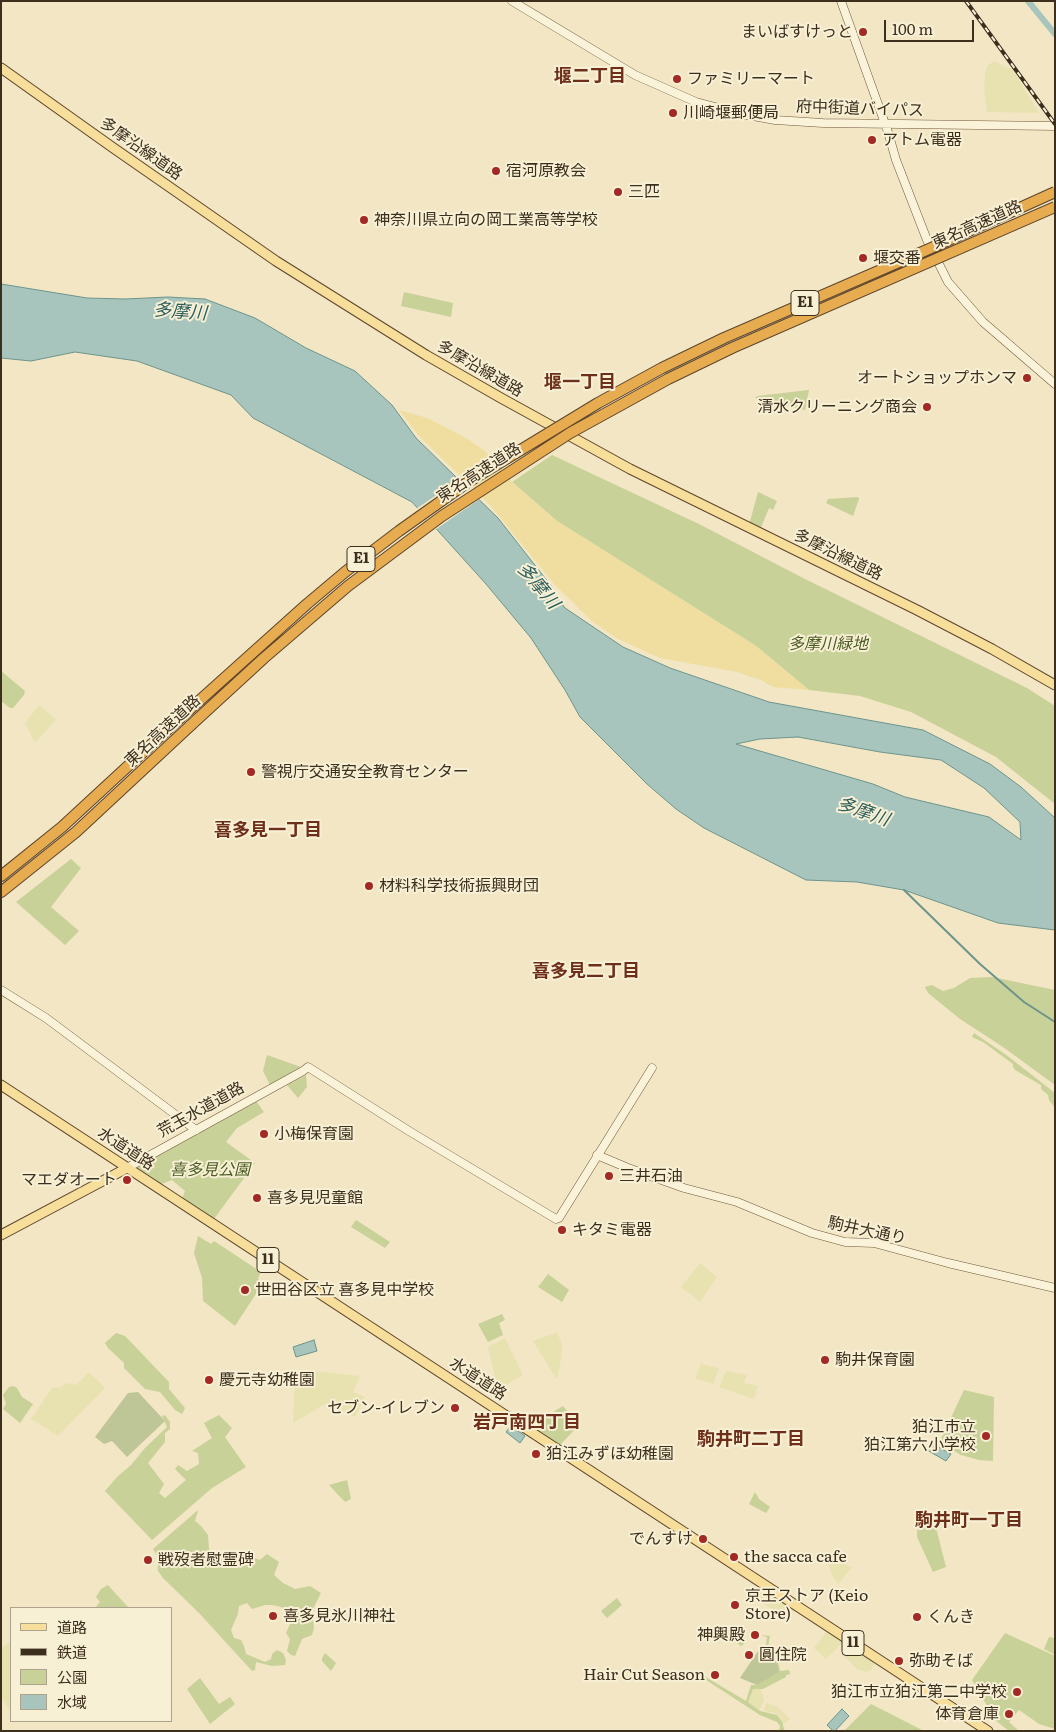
<!DOCTYPE html>
<meta charset="utf-8">
<style>
body{margin:0}
#map{position:relative;width:1056px;height:1732px;overflow:hidden;background:#f2e6c4;font-family:Literata,"Noto Sans JP",serif}
canvas{display:block}
.frame{position:absolute;inset:0;border:2px solid #3d2f1e;pointer-events:none}
.legend{position:absolute;left:10px;top:1607px;width:162px;height:115px;box-sizing:border-box;background:#f8f0d5;border:1px solid #ada38c;margin:0;padding:6px 9px;list-style:none;font-size:15px;color:#3d2f1e}
.legend li{display:flex;align-items:center;gap:10px;height:25px}
.legend b{width:25px;border:1px solid #ada38c}
.scale{position:absolute;left:884px;top:20px;width:90px;height:22px;box-sizing:border-box;border:2px solid #3d2f1e;border-top:0;padding-left:6px;font-size:15px;line-height:18px;white-space:nowrap;color:#3d2f1e;-webkit-text-stroke:4px #f8f0d5;paint-order:stroke}
</style>
<div id="map">
<canvas width="1056" height="1732"></canvas>
<div class="frame"></div>
<ul class="legend">
<li><b style="height:6px;background:#f7de9a"></b>道路</li>
<li><b style="height:6px;background:#3d2f1e"></b>鉄道</li>
<li><b style="height:14px;background:#c8d197"></b>公園</li>
<li><b style="height:14px;background:#a7c5bd"></b>水域</li>
</ul>
<div class="scale">100 m</div>
</div>
<script>
const g = document.querySelector('canvas').getContext('2d');
g.lineJoin = 'round';
function paint(path, color) {
  g.fillStyle = color;
  g.fill(path, 'evenodd');
}
function toPath(rows) {
  const path = new Path2D();
  for (const r of rows) {
    path.moveTo(r[0], r[1]);
    for (let i = 2; i < r.length; i += 2) path.lineTo(r[i], r[i + 1]);
  }
  return path;
}
function strokePath(path, color, width, dash) {
  g.strokeStyle = color;
  g.lineWidth = width;
  g.lineCap = dash ? 'butt' : 'round';
  g.setLineDash(dash || []);
  g.stroke(path);
}
function drawText(font, color, halo, rows, align = 'center') {
  g.font = font + ' Literata,"Noto Sans JP",serif';
  g.lineWidth = 4;
  g.setLineDash([]);
  g.textBaseline = 'middle';
  g.strokeStyle = halo;
  g.fillStyle = color;
  for (const [text, x, y, turn = 0] of rows) {
    g.save();
    g.translate(x, y);
    g.rotate((+turn || 0) * Math.PI / 180);
    g.textAlign = isNaN(turn) ? turn : align;
    if (halo) g.strokeText(text, 0, 0);
    g.fillText(text, 0, 0);
    g.restore();
  }
}
paint(toPath([
 [994,61,1013,70,1039,113,987,112,984,88,985,74,987,66],
 [39,705,56,719,35,743,25,723],
 [700,1263,717,1277,700,1302,681,1287],
 [557,1332,562,1344,561,1359,557,1380,533,1341],
 [505,1338,523,1375,501,1388,495,1377,488,1347],
 [701,1364,719,1368,713,1384,695,1378],
 [313,1371,360,1376,353,1392,365,1397,355,1417,327,1403,293,1423,295,1375],
 [726,1371,747,1375,744,1383,758,1386,754,1399,719,1387],
 [89,1372,105,1388,58,1436,31,1419,52,1388,62,1387,65,1383,76,1385],
 [826,1558,852,1567,838,1584,832,1575],
 [761,1585,795,1609,788,1619,755,1598],
 [828,1630,843,1642,826,1659,814,1648],
 [11,1640,11,1711,1,1697,1,1649],
 [849,1644,875,1661,871,1670,866,1672,857,1669,841,1653],
 [753,1689,761,1689,764,1701,759,1711,748,1702],
 [766,1703,778,1707,790,1719,784,1723,776,1713,764,1711]
]), '#e8e2b1');
paint(toPath([
 [404,292,453,303,451,317,401,306],
 [809,390,805,410,755,398,757,396],
 [552,455,701,525,803,578,1027,688,1055,706,1055,804,996,757,911,712,860,696,809,690,756,646,557,521,512,482],
 [758,492,777,501,773,510,769,508,760,530,749,525],
 [858,497,859,499,853,516,826,503,828,499],
 [1,671,25,691,24,695,13,708,10,708,1,701],
 [71,859,81,868,51,907,79,931,65,945,16,902],
 [992,977,1055,990,1055,1085,1003,1047,960,1019,928,993,925,987,932,985,943,991,954,988,970,978],
 [974,1033,1005,1054,1055,1093,1055,1108,1049,1100,1048,1095,1041,1089,1041,1085,1015,1070,1013,1067,1013,1064,983,1042,972,1037],
 [267,1055,301,1067,270,1085,263,1071],
 [306,1075,307,1087,298,1098,287,1085],
 [256,1101,264,1112,237,1128,226,1142,255,1163,214,1219,182,1199,185,1191,172,1180,159,1185,136,1168],
 [356,1220,390,1242,385,1248,351,1227],
 [198,1236,211,1244,214,1241,261,1272,258,1278,261,1286,235,1326,203,1301,202,1278,194,1253],
 [548,1274,569,1290,562,1302,538,1287],
 [502,1314,505,1320,499,1323,503,1335,488,1342,478,1324],
 [116,1333,125,1336,169,1382,169,1389,185,1408,182,1414,175,1410,160,1392,145,1389,124,1368,124,1363,108,1348,105,1343],
 [13,1386,17,1388,22,1397,33,1404,20,1423,3,1409,6,1404,3,1395,9,1387],
 [964,1390,994,1397,993,1461,979,1460,961,1455,943,1444,940,1441],
 [563,1406,579,1425,559,1446,530,1426],
 [165,1415,170,1422,170,1429,165,1433,165,1442,148,1463,164,1484,159,1493,165,1498,186,1480,175,1469,178,1465,187,1471,199,1464,198,1453,192,1451,212,1438,204,1423,219,1415,232,1428,225,1437,246,1467,212,1488,152,1540,105,1491,117,1477,131,1465,145,1448,167,1427,162,1416],
 [347,1480,351,1499,345,1502,329,1485],
 [755,1492,759,1499,770,1507,766,1513,749,1504],
 [198,1510,195,1521,201,1526,208,1535,209,1549,213,1555,241,1553,260,1560,267,1554,279,1562,274,1575,283,1583,295,1589,310,1586,321,1593,312,1611,314,1628,312,1635,302,1639,295,1656,291,1655,287,1651,290,1639,286,1633,292,1620,290,1613,281,1607,272,1605,265,1605,252,1609,247,1603,239,1606,238,1614,231,1630,234,1638,241,1640,244,1646,246,1654,265,1662,271,1659,272,1654,277,1650,283,1653,286,1660,285,1665,272,1666,256,1662,255,1670,252,1671,199,1613,163,1578,158,1571,157,1555,153,1549],
 [918,1513,933,1516,946,1567,933,1572,917,1537],
 [108,1585,116,1594,129,1608,95,1608,100,1602,96,1597,101,1589],
 [617,1598,622,1605,607,1618,601,1611],
 [726,1629,743,1636,746,1641,744,1644,741,1646,731,1639,724,1632],
 [1005,1633,1055,1656,1055,1729,1039,1724,1019,1710,1009,1722,1019,1731,1009,1731,995,1720,997,1716,986,1704,972,1680],
 [759,1635,770,1636,768,1647,770,1646,773,1649,769,1655,778,1662,780,1671,789,1670,790,1674,786,1675,786,1677,763,1689,753,1689,748,1702,760,1711,777,1715,783,1723,783,1726,785,1731,779,1731,780,1726,777,1722,760,1715,703,1678,704,1676,746,1701,751,1685,757,1685,777,1663,765,1654,767,1637],
 [1049,1637,1055,1638,1055,1655,1044,1649],
 [325,1653,336,1663,331,1671,322,1661,322,1658],
 [200,1678,219,1704,230,1697,235,1704,210,1724,187,1689],
 [871,1704,924,1731,844,1731]
]), '#c8d197');
paint(toPath([
 [399,410,427,418,468,439,486,452,512,482,557,521,756,646,809,690,773,687,761,680,737,672,660,658,618,639,593,622,555,585,490,505,419,436]
]), '#efdea0');
paint(toPath([
 [138,1392,165,1421,127,1457,112,1441,104,1444,95,1437,128,1393],
 [758,1651,765,1654,777,1663,779,1672,757,1685,740,1678]
]), '#bec597');
const water = toPath([
 [1,284,87,298,125,299,168,297,205,299,255,318,306,348,355,371,392,405,416,438,498,518,552,587,552,590,565,608,623,647,670,668,769,702,923,730,990,764,1021,787,1055,818,1055,930,998,923,904,890,857,882,806,880,704,828,676,809,647,784,580,717,565,690,531,638,486,584,412,502,253,418,231,395,137,361,75,352,31,361,1,358,1,284],
 [798,737,880,752,941,760,984,788,1020,822,1021,840,989,817,905,797,873,784,736,744,760,739,798,737],
 [314,1340,317,1351,296,1357,293,1347,314,1340],
 [511,1426,525,1436,520,1443,506,1432,511,1426],
 [931,1443,951,1454,946,1461,927,1450,931,1443],
 [842,1709,849,1716,835,1731,833,1731,827,1725,842,1709]
]);
paint(water, '#a7c5bd');
strokePath(water, '#6c948c', 1);
paint(toPath([
 [461,478,481,498,435,530,416,509]
]), '#f2e6c4');
strokePath(toPath([
 [904,890,980,964,1024,1002,1055,1022]
]), '#6c948c', 2);
strokePath(toPath([
 [1028,1,1055,34]
]), '#a7c5bd', 6);
const secondary = toPath([
 [512,1,635,75,696,102,742,114,775,120,823,123,1055,126],
 [841,1,888,132,896,160,927,240,948,282,983,322,1055,384],
 [1,990,46,1018,196,1130],
 [597,1155,628,1168,684,1188,737,1202,812,1233,845,1242,874,1243,948,1263,1055,1288],
 [127,1168,303,1071,308,1067,409,1131,556,1219,559,1218,652,1068]
]);
const primary = toPath([
 [1,68,112,147,276,261,426,355,501,398,630,469,917,610,992,649,1055,685],
 [1,1085,988,1731],
 [1,1235,127,1168]
]);
const highway = toPath([
 [1,876,62,827,180,718],
 [1,892,76,832,191,725]
]);
strokePath(secondary, '#70593c', 9);
strokePath(primary, '#5c452d', 11);
strokePath(highway, '#5c452d', 12);
strokePath(secondary, '#fbf3d9', 8);
strokePath(primary, '#f7de9a', 9);
strokePath(highway, '#e7ab50', 10);
const rail = toPath([
 [966,1,1055,124]
]);
strokePath(rail, '#3d2f1e', 4);
strokePath(rail, '#f8f0d5', 2, [5.5]);
const highwayBridge = toPath([
 [180,718,307,604,345,572,399,531,468,482,598,403,662,368,724,338,929,249,1055,192],
 [191,725,264,658,348,586,442,516,570,433,668,379,732,348,1055,207]
]);
strokePath(highwayBridge, '#5c452d', 12, []);
strokePath(highwayBridge, '#e7ab50', 10);
for (const [x, y, r, color] of [
 [863,32,5,"#a22924"],
 [677,79,5,"#a22924"],
 [673,113,5,"#a22924"],
 [872,140,5,"#a22924"],
 [496,171,5,"#a22924"],
 [618,192,5,"#a22924"],
 [364,220,5,"#a22924"],
 [863,258,5,"#a22924"],
 [1027,378,5,"#a22924"],
 [927,407,5,"#a22924"],
 [251,772,5,"#a22924"],
 [369,886,5,"#a22924"],
 [264,1134,5,"#a22924"],
 [609,1176,5,"#a22924"],
 [127,1180,5,"#a22924"],
 [257,1198,5,"#a22924"],
 [562,1230,5,"#a22924"],
 [245,1290,5,"#a22924"],
 [825,1360,5,"#a22924"],
 [209,1380,5,"#a22924"],
 [455,1408,5,"#a22924"],
 [986,1436,5,"#a22924"],
 [536,1454,5,"#a22924"],
 [703,1539,5,"#a22924"],
 [734,1557,5,"#a22924"],
 [148,1560,5,"#a22924"],
 [735,1605,5,"#a22924"],
 [273,1616,5,"#a22924"],
 [917,1617,5,"#a22924"],
 [755,1635,5,"#a22924"],
 [749,1655,5,"#a22924"],
 [899,1661,5,"#a22924"],
 [715,1675,5,"#a22924"],
 [1017,1692,5,"#a22924"],
 [1009,1714,5,"#a22924"]
]) {
  const dot = new Path2D();
  dot.arc(x, y, r, 0, 2 * Math.PI);
  g.fillStyle = color;
  g.fill(dot);
  strokePath(dot, '#f8f0d5', 2);
}
for (const [x, y, w] of [
 [805,303,28],
 [361,559,28],
 [268,1260,22],
 [853,1643,22]
]) {
  const box = new Path2D();
  box.roundRect(x - w / 2, y - 12.5, w, 25, 4);
  g.fillStyle = '#f8f0d5';
  g.fill(box);
  strokePath(box, '#3d2f1e', 1);
}
drawText('bold 15px', '#3d2f1e', null, [
 ["E1",805,303],
 ["E1",361,559],
 ["11",268,1260],
 ["11",853,1643]
]);
drawText('16px', '#3d2f1e', '#f8f0d5', [
 ["まいばすけっと",853,32,"right"],
 ["ファミリーマート",687,79],
 ["川崎堰郵便局",683,113],
 ["アトム電器",882,140],
 ["宿河原教会",506,171],
 ["三匹",628,192],
 ["神奈川県立向の岡工業高等学校",374,220],
 ["堰交番",873,258],
 ["オートショップホンマ",1017,378,"right"],
 ["清水クリーニング商会",917,407,"right"],
 ["警視庁交通安全教育センター",261,772],
 ["材料科学技術振興財団",379,886],
 ["小梅保育園",274,1134],
 ["三井石油",619,1176],
 ["マエダオート",117,1180,"right"],
 ["喜多見児童館",267,1198],
 ["キタミ電器",572,1230],
 ["世田谷区立 喜多見中学校",255,1290],
 ["駒井保育園",835,1360],
 ["慶元寺幼稚園",219,1380],
 ["セブン-イレブン",445,1408,"right"],
 ["狛江市立",976,1427,"right"],
 ["狛江第六小学校",976,1445,"right"],
 ["狛江みずほ幼稚園",546,1454],
 ["でんすけ",693,1539,"right"],
 ["the sacca cafe",744,1557],
 ["戦歿者慰霊碑",158,1560],
 ["京王ストア (Keio",745,1596],
 ["Store)",745,1614],
 ["喜多見氷川神社",283,1616],
 ["くんき",927,1617],
 ["神輿殿",745,1635,"right"],
 ["圓住院",759,1655],
 ["弥助そば",909,1661],
 ["Hair Cut Season",705,1675,"right"],
 ["狛江市立狛江第二中学校",1007,1692,"right"],
 ["体育倉庫",999,1714,"right"]
], 'left');
drawText('16px', '#3d2f1e', '#f8f0d5', [
 ["府中街道バイパス",860,109,2],
 ["多摩沿線道路",141,149,35],
 ["東名高速道路",977,225,-24],
 ["多摩沿線道路",480,369,30],
 ["東名高速道路",479,473,-33],
 ["多摩沿線道路",838,555,26],
 ["東名高速道路",163,731,-43],
 ["荒玉水道道路",201,1110,-29],
 ["水道道路",126,1149,33],
 ["駒井大通り",867,1231,12],
 ["水道道路",478,1379,33]
]);
drawText('italic 16px', '#4a5b23', '#f8f0d5', [
 ["多摩川緑地",828,644],
 ["喜多見公園",210,1170]
]);
drawText('bold 18px', '#6d2f1a', '#f8f0d5', [
 ["堰二丁目",590,77],
 ["堰一丁目",580,383],
 ["喜多見一丁目",268,831],
 ["喜多見二丁目",586,972],
 ["岩戸南四丁目",527,1423],
 ["駒井町二丁目",751,1440],
 ["駒井町一丁目",969,1521]
]);
drawText('italic 18px', '#2c5e5d', '#f8f0d5', [
 ["多摩川",180,312,4],
 ["多摩川",538,586,50],
 ["多摩川",863,812,19]
]);
</script>
